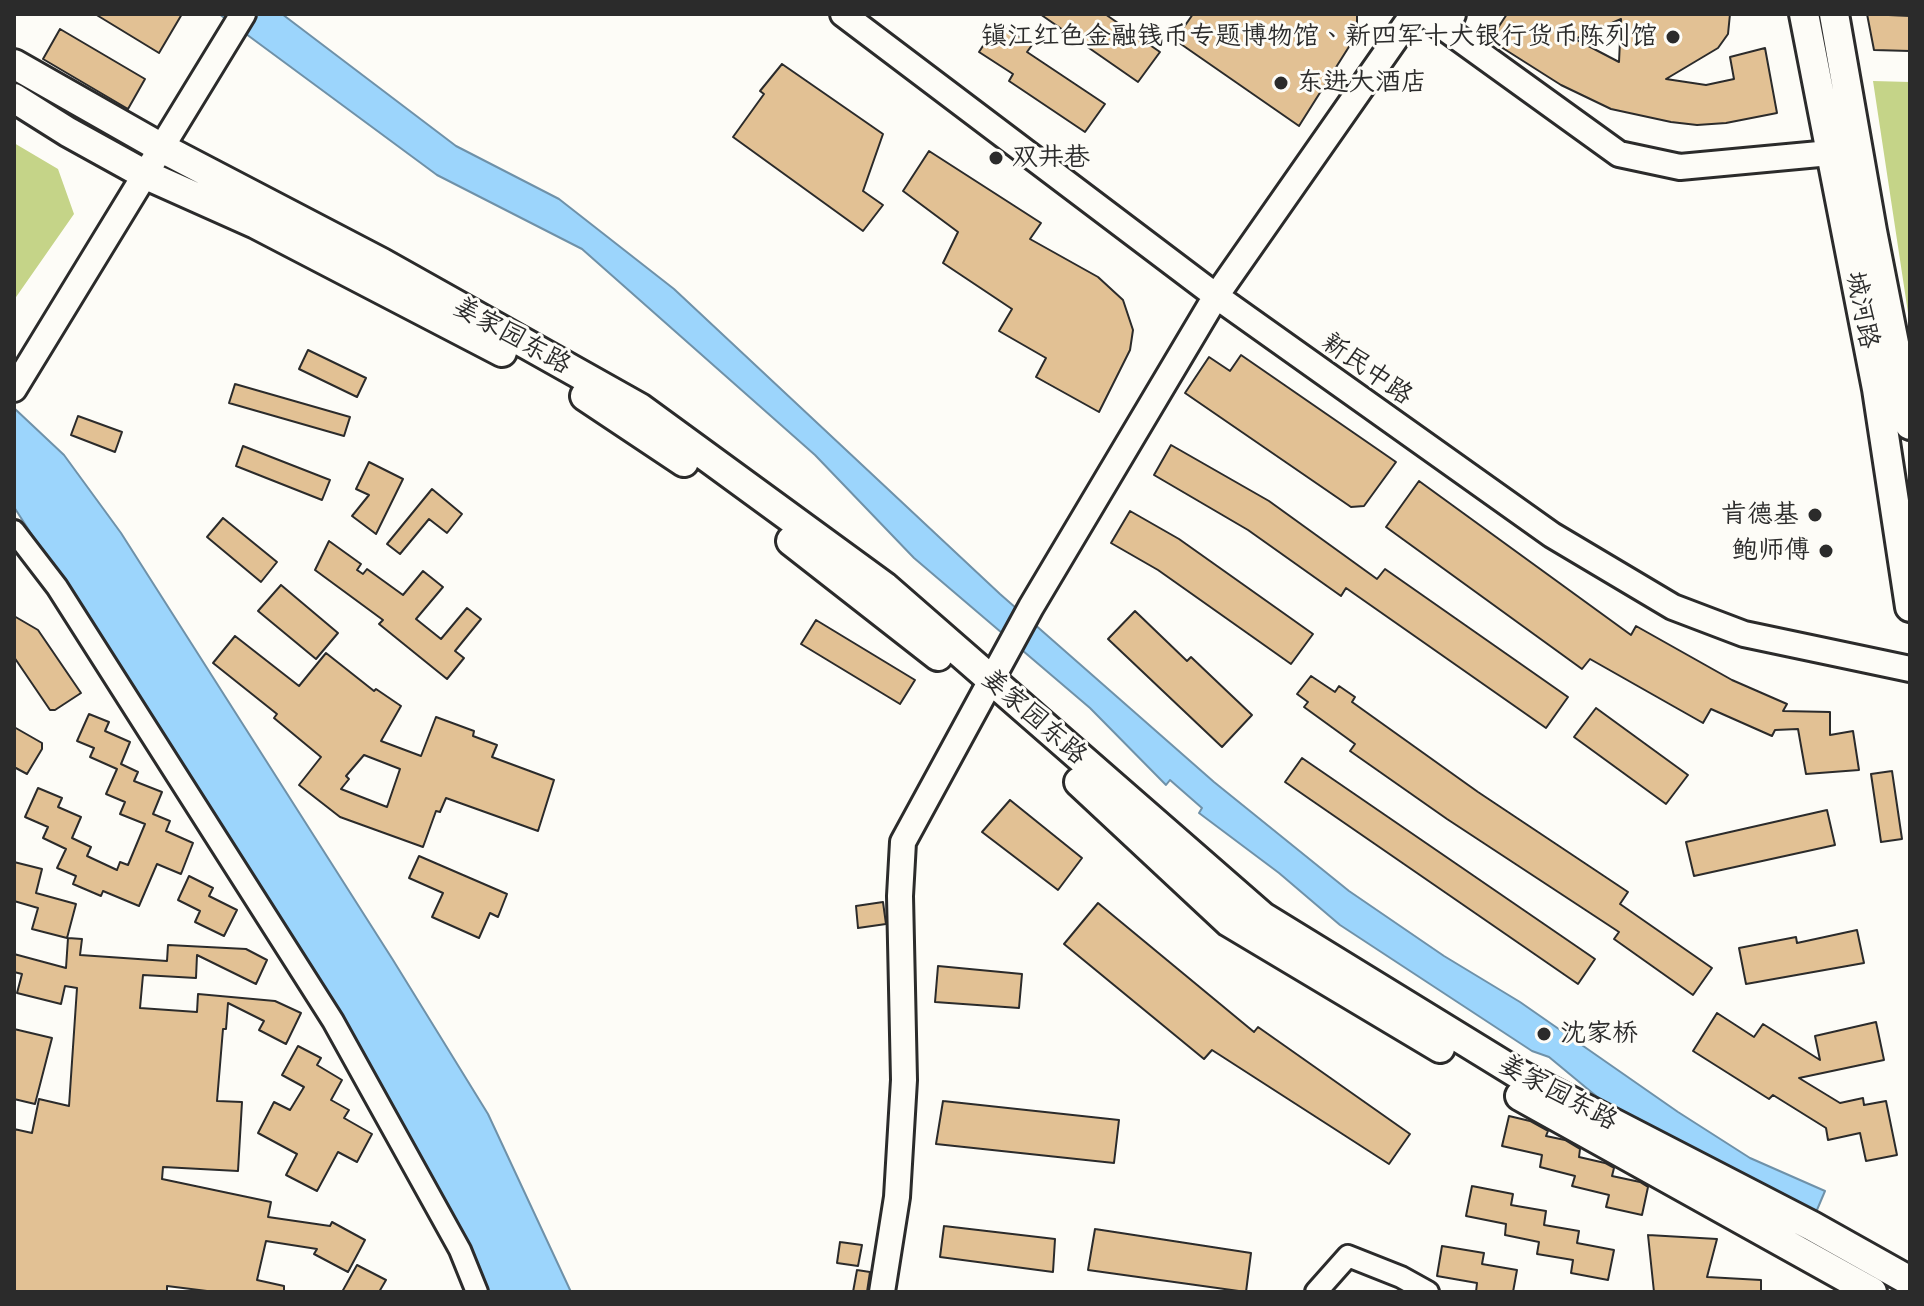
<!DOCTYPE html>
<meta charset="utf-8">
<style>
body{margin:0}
#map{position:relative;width:1924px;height:1306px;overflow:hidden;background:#fdfcf7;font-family:"Comic Neue",sans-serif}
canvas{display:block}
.frame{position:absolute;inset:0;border:16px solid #2b2b2b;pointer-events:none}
</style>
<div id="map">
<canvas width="1924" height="1306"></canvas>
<div class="frame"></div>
</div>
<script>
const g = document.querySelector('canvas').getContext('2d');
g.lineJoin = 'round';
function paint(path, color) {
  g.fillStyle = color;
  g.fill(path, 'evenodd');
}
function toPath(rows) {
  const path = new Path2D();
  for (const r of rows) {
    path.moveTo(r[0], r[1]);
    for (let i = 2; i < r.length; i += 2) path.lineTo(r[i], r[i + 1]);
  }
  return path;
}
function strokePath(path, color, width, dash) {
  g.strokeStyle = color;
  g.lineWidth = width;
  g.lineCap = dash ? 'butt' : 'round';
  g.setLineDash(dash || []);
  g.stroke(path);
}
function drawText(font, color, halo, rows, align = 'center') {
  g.font = font + ' "Comic Neue","LXGW WenKai TC",sans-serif';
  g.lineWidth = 6;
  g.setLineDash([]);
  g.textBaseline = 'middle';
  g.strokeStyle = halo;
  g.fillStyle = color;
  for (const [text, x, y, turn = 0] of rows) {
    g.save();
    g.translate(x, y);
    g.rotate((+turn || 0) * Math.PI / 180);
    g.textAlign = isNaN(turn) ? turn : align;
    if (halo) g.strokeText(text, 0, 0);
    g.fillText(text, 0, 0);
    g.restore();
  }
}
paint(toPath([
 [1873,81,1910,82,1910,326],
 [14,143,58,169,74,214,14,300]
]), '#c5d488');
const water = toPath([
 [219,14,282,14,456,146,559,199,674,289,1000,594,1214,782,1349,891,1444,956,1520,1002,1678,1112,1750,1158,1825,1191,1814,1217,1607,1105,1549,1057,1532,1051,1340,925,1279,873,1199,813,1202,808,1170,780,1166,785,1090,708,914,558,815,455,582,249,437,175,219,14],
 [14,408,64,455,121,533,393,960,488,1114,571,1292,487,1292,469,1246,357,1041,14,507,14,408]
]);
paint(water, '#9cd5fc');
strokePath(water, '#6f91a8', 2);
const building = toPath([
 [95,14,182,14,159,53,95,14],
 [1040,14,1105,14,1160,52,1138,82,1040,14],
 [1193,14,1357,14,1357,34,1299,126,1175,40,1193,14],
 [1507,14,1730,14,1728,34,1718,48,1666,79,1706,85,1734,79,1730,57,1765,48,1777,113,1726,123,1697,125,1671,122,1611,109,1561,85,1490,40,1507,14],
 [1621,19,1619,62,1575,39,1621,19],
 [1867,14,1910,16,1910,51,1874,50,1867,14],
 [998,23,1032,45,1027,52,1105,104,1085,132,1009,81,1013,74,979,52,998,23],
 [60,29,145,79,128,109,43,59,60,29],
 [782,64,883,134,863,191,883,205,863,231,733,137,764,94,760,91,782,64],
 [929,151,1041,223,1030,239,1098,277,1123,300,1133,330,1130,350,1099,412,1036,377,1046,358,999,331,1012,309,943,263,958,232,903,191,929,151],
 [308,350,366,378,357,397,299,369,308,350],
 [1241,355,1396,462,1364,506,1351,507,1185,393,1209,357,1230,371,1241,355],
 [235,384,350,417,344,436,229,403,235,384],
 [78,416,122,432,115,452,71,435,78,416],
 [1171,445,1269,501,1377,579,1385,569,1568,697,1546,728,1346,588,1341,596,1248,530,1154,475,1171,445],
 [243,446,330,480,322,500,236,466,243,446],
 [369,462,403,479,376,534,352,516,369,495,356,489,369,462],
 [1419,481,1631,635,1636,626,1732,680,1787,704,1783,711,1830,712,1830,735,1853,731,1859,770,1806,774,1798,729,1775,730,1772,736,1711,709,1703,723,1590,659,1582,669,1386,527,1419,481],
 [432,489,462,514,447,533,429,519,400,554,387,544,432,489],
 [1130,511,1179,539,1313,634,1291,664,1158,570,1111,543,1130,511],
 [223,518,277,562,261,582,207,537,223,518],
 [329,541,361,564,357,570,363,574,367,569,403,595,423,571,443,587,416,619,441,639,467,608,481,619,455,651,464,658,447,679,379,624,383,620,315,570,329,541],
 [281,585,338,633,316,659,258,611,281,585],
 [1135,611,1187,661,1191,657,1252,715,1222,747,1108,639,1135,611],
 [14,616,38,630,81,693,55,710,50,710,14,657,14,616],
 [816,620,915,680,900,704,801,644,816,620],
 [235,636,299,686,326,653,374,691,376,689,401,706,381,741,421,756,436,717,474,731,473,736,497,745,492,757,554,780,538,831,446,798,440,812,436,811,423,847,340,817,299,785,321,757,274,718,277,714,213,663,235,636],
 [364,755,400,769,387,807,341,789,349,779,346,776,364,755],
 [1311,676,1335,692,1339,686,1355,697,1352,702,1478,792,1628,892,1620,904,1712,968,1693,995,1614,939,1619,932,1447,819,1350,751,1355,744,1304,707,1308,702,1297,694,1311,676],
 [1596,708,1688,775,1666,804,1574,737,1596,708],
 [89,714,109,722,105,731,130,742,121,764,138,772,134,781,162,792,153,814,170,821,166,831,193,843,181,874,157,864,139,906,103,891,101,896,73,884,76,876,57,868,66,849,43,838,48,827,25,817,38,788,62,798,58,807,81,817,72,838,91,847,87,856,117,870,120,862,128,865,145,824,120,814,125,802,106,794,117,769,90,757,94,748,77,741,89,714],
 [14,727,42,743,42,749,27,774,14,767,14,727],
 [1302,758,1595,959,1578,984,1285,782,1302,758],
 [1892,771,1902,839,1881,842,1871,774,1892,771],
 [1010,800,1082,858,1058,890,982,832,1010,800],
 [1827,810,1835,845,1694,876,1686,842,1827,810],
 [419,856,507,894,498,917,490,913,479,938,432,917,443,893,409,878,419,856],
 [14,862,42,869,36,893,76,904,67,938,32,929,38,908,14,901,14,862],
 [189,876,213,888,209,896,237,910,224,936,195,922,200,911,178,900,189,876],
 [883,902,886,924,858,928,856,906,883,902],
 [1098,903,1254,1032,1258,1027,1410,1134,1389,1164,1212,1050,1204,1059,1064,944,1098,903],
 [1857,930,1864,963,1746,984,1739,948,1796,937,1797,943,1857,930],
 [68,938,82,939,80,955,167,961,168,945,246,949,267,960,256,984,197,955,196,978,143,975,140,1008,197,1012,198,994,275,1001,301,1013,286,1044,259,1030,264,1021,228,1003,226,1029,223,1029,217,1101,242,1102,238,1171,163,1167,162,1179,271,1202,268,1217,330,1226,332,1222,365,1240,348,1272,314,1254,317,1249,266,1241,257,1280,284,1286,284,1292,215,1292,167,1286,167,1292,14,1292,14,1129,32,1133,39,1099,69,1106,77,988,65,986,61,1004,17,993,22,974,14,972,14,954,66,968,68,938],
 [938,966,1022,974,1019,1008,935,1002,938,966],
 [1717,1013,1754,1037,1763,1024,1820,1060,1815,1036,1876,1022,1884,1060,1799,1078,1840,1103,1863,1098,1864,1105,1886,1101,1897,1155,1866,1161,1860,1133,1828,1140,1826,1128,1773,1095,1769,1099,1693,1051,1717,1013],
 [14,1029,52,1038,35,1104,14,1099,14,1029],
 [298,1046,321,1058,317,1065,342,1080,331,1100,349,1110,344,1118,372,1134,357,1162,338,1152,317,1191,286,1175,297,1154,258,1133,274,1102,290,1110,304,1087,282,1075,298,1046],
 [943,1101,1119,1120,1114,1163,936,1144,943,1101],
 [1509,1116,1530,1121,1548,1131,1546,1136,1565,1140,1580,1149,1579,1157,1605,1163,1614,1168,1612,1176,1640,1182,1648,1187,1642,1215,1606,1207,1609,1195,1572,1186,1575,1176,1540,1167,1542,1155,1502,1146,1509,1116],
 [1472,1186,1513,1194,1511,1205,1546,1211,1544,1225,1579,1231,1577,1243,1614,1250,1608,1280,1571,1273,1573,1260,1537,1254,1539,1242,1505,1235,1506,1224,1466,1216,1472,1186],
 [944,1226,1055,1239,1053,1272,940,1257,944,1226],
 [1095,1229,1251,1253,1246,1292,1088,1270,1095,1229],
 [1648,1235,1717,1239,1707,1277,1761,1280,1761,1292,1654,1292,1648,1235],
 [840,1242,862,1245,858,1266,837,1263,840,1242],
 [1442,1246,1484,1253,1482,1264,1517,1270,1513,1292,1476,1292,1477,1283,1437,1276,1442,1246],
 [357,1265,386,1280,379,1292,342,1292,357,1265],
 [857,1270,870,1272,867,1292,853,1292,857,1270]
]);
paint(building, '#e2c194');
strokePath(building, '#2b2b2b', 2);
const minor = toPath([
 [14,531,57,587,333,1021,460,1250,477,1292],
 [1316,1292,1348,1256,1401,1277,1428,1292]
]);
const tertiary = toPath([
 [843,14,1216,296,1552,535,1673,607,1744,634,1910,669],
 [1425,14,1619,154,1680,167,1830,153],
 [14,389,243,14],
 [882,1292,897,1197,904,1080,900,896,903,842,1031,607,1216,296,1413,14]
]);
const secondary = toPath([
 [1804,14,1877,389,1910,607],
 [1834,14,1872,231,1910,425],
 [1439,24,1451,14],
 [14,64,160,147,382,263,640,408,885,587,1263,917,1520,1075,1812,1226,1910,1281],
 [14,98,68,132,144,174,256,224,502,352],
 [585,396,684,462],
 [791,541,938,656],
 [1079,782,1229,922,1440,1048],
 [1520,1096,1872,1292]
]);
strokePath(minor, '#2b2b2b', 26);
strokePath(tertiary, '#2b2b2b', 30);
strokePath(secondary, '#2b2b2b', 34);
strokePath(minor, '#fdfcf7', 20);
strokePath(tertiary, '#fdfcf7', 24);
strokePath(secondary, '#fdfcf7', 28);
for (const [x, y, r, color] of [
 [1673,37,8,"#2b2b2b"],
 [1281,83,8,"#2b2b2b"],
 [996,158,8,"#2b2b2b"],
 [1815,515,8,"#2b2b2b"],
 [1826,551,8,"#2b2b2b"],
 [1544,1034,8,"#2b2b2b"]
]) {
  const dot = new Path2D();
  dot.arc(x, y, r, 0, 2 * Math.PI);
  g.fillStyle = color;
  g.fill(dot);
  strokePath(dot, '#fdfcf7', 3);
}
drawText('26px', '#2b2b2b', '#fdfcf7', [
 ["镇江红色金融钱币专题博物馆、新四军十大银行货币陈列馆",1657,37],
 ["东进大酒店",1297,83,"left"],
 ["双井巷",1012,158,"left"],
 ["肯德基",1799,515],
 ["鲍师傅",1810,551],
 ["沈家桥",1560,1034,"left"]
], 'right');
drawText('26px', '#2b2b2b', '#fdfcf7', [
 ["城河路",1862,310,79],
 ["姜家园东路",512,336,29],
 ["新民中路",1367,369,35],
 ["姜家园东路",1034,717,41],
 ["姜家园东路",1558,1093,28]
]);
</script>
